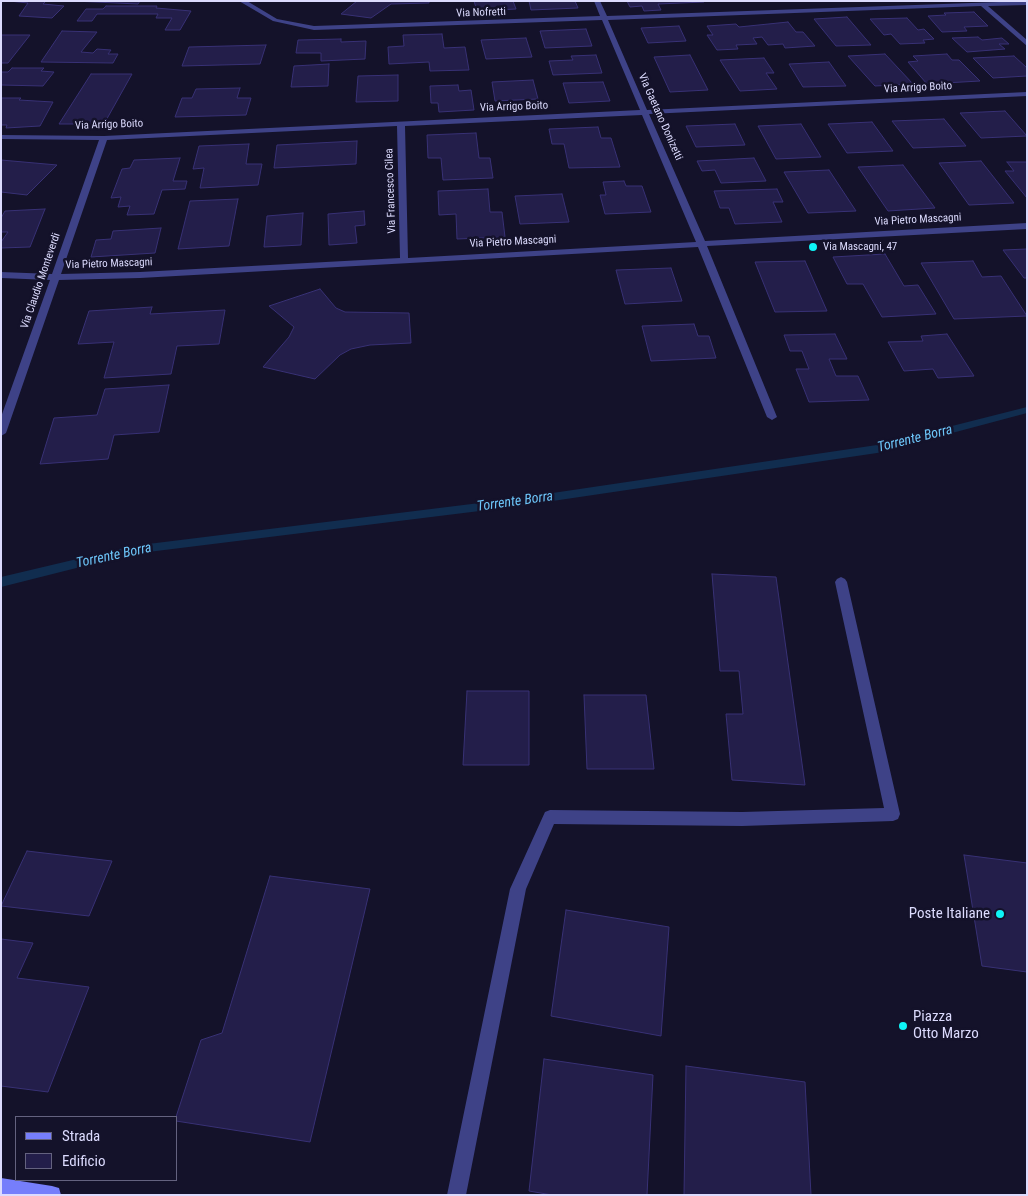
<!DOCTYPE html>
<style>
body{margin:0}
#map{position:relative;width:1028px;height:1196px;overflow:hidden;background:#14122a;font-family:"Roboto Condensed",sans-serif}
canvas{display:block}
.frame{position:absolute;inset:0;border:2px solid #dcdbfe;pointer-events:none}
.legend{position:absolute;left:15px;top:1116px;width:162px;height:65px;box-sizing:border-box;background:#14122a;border:1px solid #64627f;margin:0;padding:6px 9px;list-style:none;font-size:15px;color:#dcdbfe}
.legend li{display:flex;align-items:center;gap:10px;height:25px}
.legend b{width:25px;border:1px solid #64627f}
</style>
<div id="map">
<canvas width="1028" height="1196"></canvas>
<div class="frame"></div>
<ul class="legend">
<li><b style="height:6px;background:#767efb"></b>Strada</li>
<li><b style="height:14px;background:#231e4a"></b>Edificio</li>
</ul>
</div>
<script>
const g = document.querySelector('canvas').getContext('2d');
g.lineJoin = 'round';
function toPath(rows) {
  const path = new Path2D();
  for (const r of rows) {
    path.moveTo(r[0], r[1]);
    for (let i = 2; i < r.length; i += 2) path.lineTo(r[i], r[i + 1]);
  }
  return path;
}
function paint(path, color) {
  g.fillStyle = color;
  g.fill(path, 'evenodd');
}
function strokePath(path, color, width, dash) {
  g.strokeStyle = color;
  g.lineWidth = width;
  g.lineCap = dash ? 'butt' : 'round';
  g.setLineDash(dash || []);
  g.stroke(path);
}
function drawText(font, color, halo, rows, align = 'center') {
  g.font = font + ' "Roboto Condensed",sans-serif';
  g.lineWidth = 5;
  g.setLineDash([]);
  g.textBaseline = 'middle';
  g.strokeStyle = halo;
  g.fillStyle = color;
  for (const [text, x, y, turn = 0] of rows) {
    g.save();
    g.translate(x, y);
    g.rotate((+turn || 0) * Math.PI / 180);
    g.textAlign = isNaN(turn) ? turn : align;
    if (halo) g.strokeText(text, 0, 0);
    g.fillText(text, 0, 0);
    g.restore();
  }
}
paint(toPath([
 [1027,407,1027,413,877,453,512,507,132,554,1,587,1,577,132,546,512,499,877,445,1027,407]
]), '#112d4f');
const building = toPath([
 [9,1,46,1,43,4,64,6,52,18,19,16,28,3,9,1],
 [73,1,140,1,138,4,73,1],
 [357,1,429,1,429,3,391,4,371,18,341,14,357,1],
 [474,1,513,1,516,9,477,11,474,1],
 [529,1,575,1,578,8,531,10,529,1],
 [627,1,703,1,704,2,658,4,661,10,644,11,642,6,630,7,627,1],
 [106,6,157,6,156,8,191,11,180,30,165,30,172,18,156,18,158,14,97,14,92,21,77,21,86,9,103,9,106,6],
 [974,12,988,26,964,27,967,31,942,32,928,16,946,15,944,13,974,12],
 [847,17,871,45,836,46,814,19,847,17],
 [907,18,918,30,924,29,934,39,923,40,925,43,900,44,891,34,884,35,870,19,907,18],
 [788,22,796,32,803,32,815,46,785,48,783,44,768,45,762,37,753,38,757,44,736,45,738,49,717,50,707,35,713,35,707,26,736,24,739,27,788,22],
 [679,26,686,41,648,43,641,28,679,26],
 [586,29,592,46,545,48,540,31,586,29],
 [62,31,97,32,81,52,93,53,97,49,111,50,108,54,118,54,113,63,41,62,62,31],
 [442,34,444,48,465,47,469,70,430,71,429,62,389,64,388,47,404,46,403,35,442,34],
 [1,35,30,35,8,63,1,63,1,35],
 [978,37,982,40,1002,38,1009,44,999,44,1005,49,967,52,952,38,978,37],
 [526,38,532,57,486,59,481,40,526,38],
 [341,39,341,42,366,41,365,59,321,61,321,53,296,53,298,40,341,39],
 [266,45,260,64,182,66,189,47,266,45],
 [885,54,913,84,875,86,848,56,885,54],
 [947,54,952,60,959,60,980,81,927,84,908,62,918,61,913,56,947,54],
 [596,55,602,73,553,75,549,61,573,60,571,56,596,55],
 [690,55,708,90,670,92,654,57,690,55],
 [1014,56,1027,68,1027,76,993,78,973,58,1014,56],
 [764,58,774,73,766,73,777,89,740,91,720,60,764,58],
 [829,62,846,86,803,87,789,64,829,62],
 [329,64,328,86,291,87,294,66,329,64],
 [12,68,44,68,41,71,54,72,43,86,1,85,1,72,8,72,12,68],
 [91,74,132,74,104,124,59,124,91,74],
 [398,75,398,101,356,102,358,76,398,75],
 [533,80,538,99,495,101,492,82,533,80],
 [603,82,610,101,569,103,563,83,603,82],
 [458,85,459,91,471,90,474,110,439,112,438,103,431,103,430,86,458,85],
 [240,88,237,98,251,98,246,115,175,117,182,98,192,98,196,89,240,88],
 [1,98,21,98,19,100,53,102,40,126,6,128,7,125,1,125,1,98],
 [1005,111,1027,136,981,138,960,113,1005,111],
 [944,119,966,146,913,148,892,121,944,119],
 [872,122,893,151,847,153,828,124,872,122],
 [735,124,745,145,696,147,686,126,735,124],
 [801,124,821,157,776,159,758,126,801,124],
 [598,127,601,138,611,138,620,167,569,168,564,144,552,144,549,129,598,127],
 [476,133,479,158,490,158,493,178,443,180,441,158,428,158,427,135,476,133],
 [357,141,356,164,274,168,277,145,357,141],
 [249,144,246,164,262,164,258,185,200,188,204,168,193,169,199,146,249,144],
 [180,158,173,181,187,181,185,189,162,190,154,214,127,215,130,206,118,207,121,197,111,198,122,169,130,168,134,160,180,158],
 [754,158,766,181,721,183,715,170,702,171,697,161,754,158],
 [1,160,57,165,27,195,1,192,1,160],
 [981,161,1014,203,969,205,939,163,981,161],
 [1007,162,1027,162,1027,198,1005,171,1014,171,1007,162],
 [903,165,935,208,888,211,858,167,903,165],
 [829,170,856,211,808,213,784,172,829,170],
 [624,181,626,186,642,186,651,212,605,214,600,195,606,195,603,182,624,181],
 [488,189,490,212,502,212,505,237,457,239,456,214,439,215,438,191,488,189],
 [777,189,783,202,773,202,782,222,735,224,729,208,720,208,714,191,777,189],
 [562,194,569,222,520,224,515,196,562,194],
 [238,199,229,246,178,249,190,201,238,199],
 [45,209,30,247,1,248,1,242,8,232,1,232,1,218,5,211,45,209],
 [364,211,365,225,355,226,357,243,329,245,328,214,364,211],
 [303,213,301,245,264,247,267,216,303,213],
 [161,228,155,253,91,257,96,240,111,239,113,231,161,228],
 [1027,249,1027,278,1024,278,1003,250,1027,249],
 [885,254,904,286,918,285,936,314,882,317,863,284,847,284,833,257,885,254],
 [805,261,827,311,775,312,755,262,805,261],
 [973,261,982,277,1001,276,1027,316,954,319,921,263,973,261],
 [671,268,682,301,625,304,616,270,671,268],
 [320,289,336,308,345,312,409,313,411,343,370,345,351,349,340,355,315,379,263,367,289,337,294,327,269,306,320,289],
 [152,307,150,314,225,310,219,344,177,346,171,374,104,378,114,342,78,344,89,311,152,307],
 [694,324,698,336,709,336,716,358,651,361,642,326,694,324],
 [835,334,847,359,829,359,836,376,858,376,869,400,809,402,796,369,809,369,802,351,790,351,784,335,835,334],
 [947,334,974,376,938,378,933,369,904,371,888,342,923,341,921,336,947,334],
 [169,385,159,432,114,435,108,459,40,464,54,418,97,415,105,389,169,385],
 [712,574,776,577,805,785,732,780,726,714,743,714,739,671,720,671,712,574],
 [467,691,529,691,529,765,463,765,467,691],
 [584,695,646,695,654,769,587,769,584,695],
 [27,851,112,861,89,916,1,906,27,851],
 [964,855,1027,863,1027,972,982,966,964,855],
 [270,876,370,889,310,1142,176,1121,176,1117,201,1040,222,1033,270,876],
 [566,910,669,927,661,1036,551,1016,566,910],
 [1,939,33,943,17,978,89,987,48,1092,1,1086,1,939],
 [544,1059,653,1075,647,1195,552,1195,529,1191,544,1059],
 [686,1066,805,1082,811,1195,684,1195,686,1066]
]);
paint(building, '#231e4a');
strokePath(building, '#383175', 1);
paint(toPath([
 [841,577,845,579,847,582,900,814,898,819,893,821,742,826,554,824,526,889,466,1195,447,1195,510,889,545,812,550,810,742,812,884,808,835,582,837,579,841,577]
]), '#3e4287');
paint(toPath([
 [239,1,247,1,277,19,314,26,600,16,594,1,600,1,607,16,1027,1,1027,5,988,6,1027,40,1027,46,981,6,608,20,647,110,1027,92,1027,96,649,114,705,241,1027,223,1027,229,707,246,777,417,772,420,767,417,698,247,140,278,59,280,6,433,1,436,1,417,50,280,1,278,1,272,52,274,99,140,1,139,1,135,104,136,640,110,602,20,314,30,273,21,239,1],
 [642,115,696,242,408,258,405,126,642,115],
 [397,126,400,258,140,272,61,274,107,140,397,126]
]), '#3e4287');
paint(toPath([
 [1,1178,52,1186,59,1188,61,1195,1,1195,1,1178]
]), '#767efb');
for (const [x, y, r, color] of [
 [813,247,5,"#0ef5f7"],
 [1000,914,5,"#0ef5f7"],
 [903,1026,5,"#0ef5f7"]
]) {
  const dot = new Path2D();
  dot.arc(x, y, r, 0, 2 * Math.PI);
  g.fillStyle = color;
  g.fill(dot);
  strokePath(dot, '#14122a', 2);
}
drawText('11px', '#dcdbfe', '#14122a', [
 ["Via Nofretti",481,13,-2],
 ["Via Arrigo Boito",918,88,-3],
 ["Via Arrigo Boito",514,107,-2],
 ["Via Gaetano Donizetti",660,117,66],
 ["Via Arrigo Boito",109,125,-2],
 ["Via Francesco Cilea",391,191,-92],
 ["Via Pietro Mascagni",918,220,-3],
 ["Via Pietro Mascagni",513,242,-3],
 ["Via Pietro Mascagni",109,264,-2],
 ["Via Claudio Monteverdi",41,281,-71]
]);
drawText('11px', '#dcdbfe', '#14122a', [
 ["Via Mascagni, 47",823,247]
], 'left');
drawText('italic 14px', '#6dc6fa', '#14122a', [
 ["Torrente Borra",915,439,-14],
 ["Torrente Borra",515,502,-8],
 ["Torrente Borra",114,556,-12]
]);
drawText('15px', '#dcdbfe', '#14122a', [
 ["Poste Italiane",990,914],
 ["Piazza",913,1017,"left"],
 ["Otto Marzo",913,1034,"left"]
], 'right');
</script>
